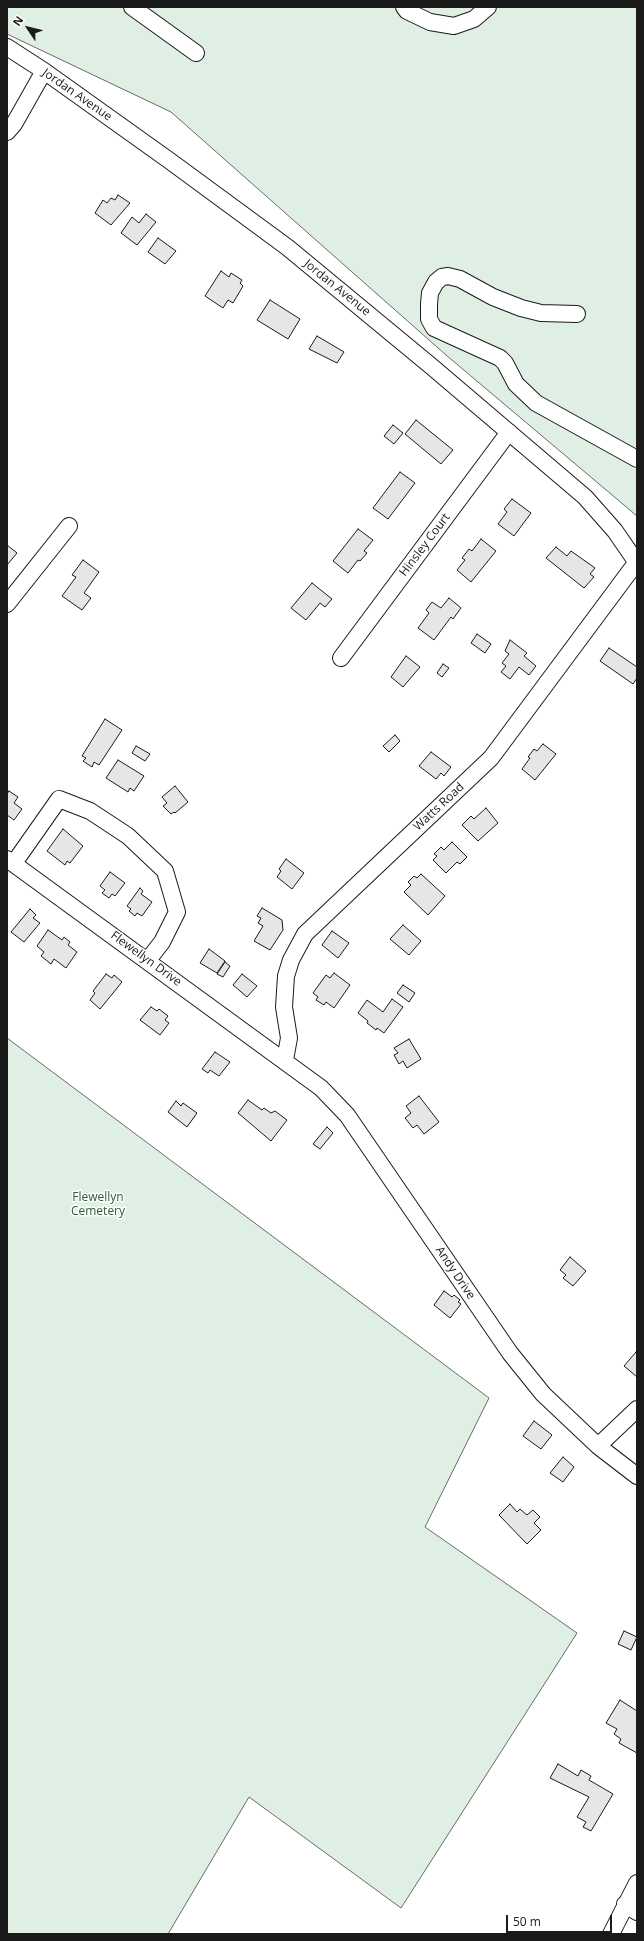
<!DOCTYPE html>
<style>
body{margin:0}
#map{position:relative;width:644px;height:1941px;overflow:hidden;background:#fff;font-family:"Open Sans",sans-serif}
canvas{display:block}
.frame{position:absolute;inset:0;border:8px solid #1a1a1a;pointer-events:none}
.north{position:absolute;left:8px;top:8px;width:40px;height:40px;-webkit-text-stroke:3px #fff;paint-order:stroke;rotate:305deg;font-size:11px;font-weight:700;line-height:16px;text-align:center;color:#1a1a1a}
.north::after{content:'';display:block;margin:auto;width:14px;height:18px;background:#1a1a1a;clip-path:polygon(50% 0,100% 100%,50% 72%,0 100%)}
.scale{position:absolute;left:506px;top:1915px;width:106px;height:18px;box-sizing:border-box;border:2px solid #1a1a1a;border-top:0;padding-left:5px;font-size:12px;line-height:14px;white-space:nowrap;color:#1a1a1a;-webkit-text-stroke:3px #fff;paint-order:stroke}
</style>
<div id="map">
<canvas width="644" height="1941"></canvas>
<div class="frame"></div>
<div class="north">N</div>
<div class="scale">50 m</div>
</div>
<script>
const g = document.querySelector('canvas').getContext('2d');
g.lineJoin = 'round';
function paint(path, color) {
  g.fillStyle = color;
  g.fill(path, 'evenodd');
}
function toPath(rows) {
  const path = new Path2D();
  for (const r of rows) {
    path.moveTo(r[0], r[1]);
    for (let i = 2; i < r.length; i += 2) path.lineTo(r[i], r[i + 1]);
  }
  return path;
}
function strokePath(path, color, width, dash) {
  g.strokeStyle = color;
  g.lineWidth = width;
  g.lineCap = dash ? 'butt' : 'round';
  g.setLineDash(dash || []);
  g.stroke(path);
}
function drawText(font, color, halo, rows, align = 'center') {
  g.font = font + ' "Open Sans",sans-serif';
  g.lineWidth = 3;
  g.setLineDash([]);
  g.textBaseline = 'middle';
  g.strokeStyle = halo;
  g.fillStyle = color;
  for (const [text, x, y, turn = 0] of rows) {
    g.save();
    g.translate(x, y);
    g.rotate((+turn || 0) * Math.PI / 180);
    g.textAlign = isNaN(turn) ? turn : align;
    if (halo) g.strokeText(text, 0, 0);
    g.fillText(text, 0, 0);
    g.restore();
  }
}
const green = toPath([
 [7,7,637,7,637,516,446,355,171,112,7,34,7,7],
 [7,1038,489,1398,425,1527,577,1633,401,1908,249,1797,168,1934,7,1934,7,1038]
]);
paint(green, '#e0efe3');
strokePath(green, '#6a6a6a', 1);
const building = toPath([
 [118,195,130,203,111,225,95,213,103,200,107,203,111,198,115,200,118,195],
 [146,214,156,222,137,245,121,233,132,217,139,223,146,214],
 [158,238,176,251,165,264,148,252,158,238],
 [221,271,229,277,231,273,242,280,240,283,243,286,233,303,228,300,223,308,205,296,221,271],
 [270,300,300,319,288,339,257,320,270,300],
 [317,336,344,352,337,363,309,349,317,336],
 [416,420,453,450,441,464,405,434,416,420],
 [393,425,403,433,394,444,384,436,393,425],
 [400,472,415,483,388,519,373,508,400,472],
 [512,499,531,513,514,536,498,524,507,512,504,509,512,499],
 [358,529,373,540,364,551,367,553,360,561,358,560,348,573,333,561,358,529],
 [481,539,496,551,471,582,457,570,465,560,462,558,469,549,472,551,481,539],
 [7,545,17,553,7,565,7,545],
 [556,547,567,556,571,551,595,568,590,574,594,577,584,588,546,558,556,547],
 [83,560,99,572,84,593,91,598,82,610,62,596,76,577,72,575,83,560],
 [312,583,332,599,325,607,320,603,306,620,291,608,312,583],
 [449,598,461,608,453,619,451,617,434,640,418,628,429,613,426,610,432,602,441,608,449,598],
 [477,634,491,644,485,653,471,643,477,634],
 [510,640,527,653,524,656,536,666,529,675,519,667,510,679,501,672,506,666,502,663,509,654,505,651,510,640],
 [609,648,637,667,637,678,633,684,600,661,609,648],
 [406,656,420,667,403,687,391,677,406,656],
 [443,664,449,668,442,677,437,673,443,664],
 [105,719,122,730,99,765,94,762,92,767,83,761,86,758,82,756,105,719],
 [395,735,400,741,389,752,383,746,395,735],
 [543,744,556,754,535,780,522,769,530,758,528,757,534,749,537,751,543,744],
 [136,746,150,754,145,761,132,753,136,746],
 [431,752,451,767,444,776,441,773,436,779,419,766,431,752],
 [118,760,144,776,134,791,130,788,128,792,106,778,118,760],
 [175,786,188,802,175,813,174,812,171,814,163,806,167,803,162,797,175,786],
 [9,791,18,797,14,803,22,809,14,820,7,815,7,794,9,791],
 [486,808,498,823,478,841,462,825,471,816,474,819,486,808],
 [63,829,83,846,70,863,67,861,65,865,47,851,63,829],
 [452,842,467,857,460,864,457,862,446,873,433,860,437,856,434,854,441,847,444,850,452,842],
 [286,859,304,873,292,889,277,877,281,871,279,869,286,859],
 [110,872,125,883,115,896,112,894,109,898,102,893,105,890,100,886,110,872],
 [421,874,445,896,428,915,404,892,411,885,408,882,414,876,417,878,421,874],
 [140,888,143,891,141,894,152,902,142,916,137,913,135,916,129,911,131,909,127,906,140,888],
 [262,908,282,920,283,930,270,950,254,941,263,926,258,923,261,918,257,916,262,908],
 [30,909,36,915,33,918,40,923,24,942,11,932,30,909],
 [403,925,421,941,409,955,390,939,403,925],
 [48,930,62,940,64,937,70,942,68,945,77,952,66,968,54,959,51,964,41,956,44,952,37,946,48,930],
 [332,931,349,943,338,958,322,945,332,931],
 [209,949,225,961,217,973,200,963,209,949],
 [225,962,230,966,223,977,217,974,225,962],
 [334,973,350,985,334,1008,326,1002,324,1005,316,1000,318,997,313,993,326,975,330,978,334,973],
 [106,974,112,978,114,975,122,982,100,1009,90,1000,95,993,93,991,106,974],
 [242,974,257,986,247,997,233,985,242,974],
 [403,985,415,993,409,1002,397,993,403,985],
 [392,999,403,1007,384,1033,377,1028,376,1030,367,1023,368,1021,358,1013,367,1000,383,1012,392,999],
 [151,1007,157,1011,159,1009,168,1016,165,1020,169,1023,160,1035,140,1020,151,1007],
 [409,1039,421,1059,407,1068,403,1061,399,1064,394,1055,398,1053,394,1048,409,1039],
 [215,1052,230,1062,219,1076,210,1070,208,1073,202,1069,215,1052],
 [419,1096,439,1122,424,1134,417,1125,413,1128,405,1118,411,1113,406,1106,419,1096],
 [248,1100,262,1110,264,1108,271,1113,275,1111,287,1120,271,1141,238,1113,248,1100],
 [176,1101,181,1106,183,1103,197,1113,187,1127,168,1112,176,1101],
 [327,1127,333,1133,320,1149,313,1144,327,1127],
 [570,1257,586,1271,573,1286,563,1278,566,1275,560,1270,570,1257],
 [444,1291,452,1297,454,1295,460,1300,458,1302,461,1304,450,1318,434,1305,444,1291],
 [636,1352,637,1354,637,1377,624,1366,636,1352],
 [534,1421,552,1435,541,1449,523,1436,534,1421],
 [563,1457,574,1467,563,1482,550,1473,563,1457],
 [510,1504,517,1512,520,1509,527,1515,533,1510,540,1517,534,1523,541,1530,527,1544,499,1515,510,1504],
 [624,1631,637,1637,631,1650,618,1644,624,1631],
 [620,1700,637,1711,637,1753,619,1743,621,1739,614,1734,617,1729,606,1723,620,1700],
 [558,1764,578,1776,581,1770,591,1776,589,1780,613,1794,591,1831,583,1827,586,1822,577,1817,589,1797,550,1778,558,1764]
]);
paint(building, '#e6e6e6');
strokePath(building, '#1a1a1a', 1);
const minor = toPath([
 [132,7,196,53],
 [404,7,407,11,430,22,454,26,474,19,488,7],
 [7,47,44,71,170,161,287,247,431,366,585,497,615,531,637,563],
 [7,132,14,124,44,71],
 [577,314,541,313,521,308,493,297,460,279,448,276,442,277,436,282,430,293,429,304,429,319,434,328,500,358,505,363,516,384,536,403,637,459],
 [7,604,69,526],
 [341,658,509,432],
 [7,859,321,1088,347,1115,510,1353,543,1394,598,1446,637,1476],
 [14,863,59,799,90,811,128,836,165,871,177,912,162,942,148,960],
 [285,1060,289,1038,284,1007,286,976,291,960,305,934,491,758,636,563],
 [598,1446,637,1409],
 [625,1904,637,1912],
 [611,1934,637,1883]
]);
strokePath(minor, '#1a1a1a', 18);
strokePath(minor, '#fff', 16);
drawText('12px', '#1a1a1a', '#fff', [
 ["Jordan Avenue",77,95,35],
 ["Jordan Avenue",337,288,39],
 ["Hinsley Court",425,545,-53],
 ["Watts Road",439,807,-43],
 ["Flewellyn Drive",146,959,36],
 ["Andy Drive",455,1273,56]
]);
drawText('12px', '#2b5a34', '#fff', [
 ["Flewellyn",98,1198],
 ["Cemetery",98,1212]
]);
</script>
